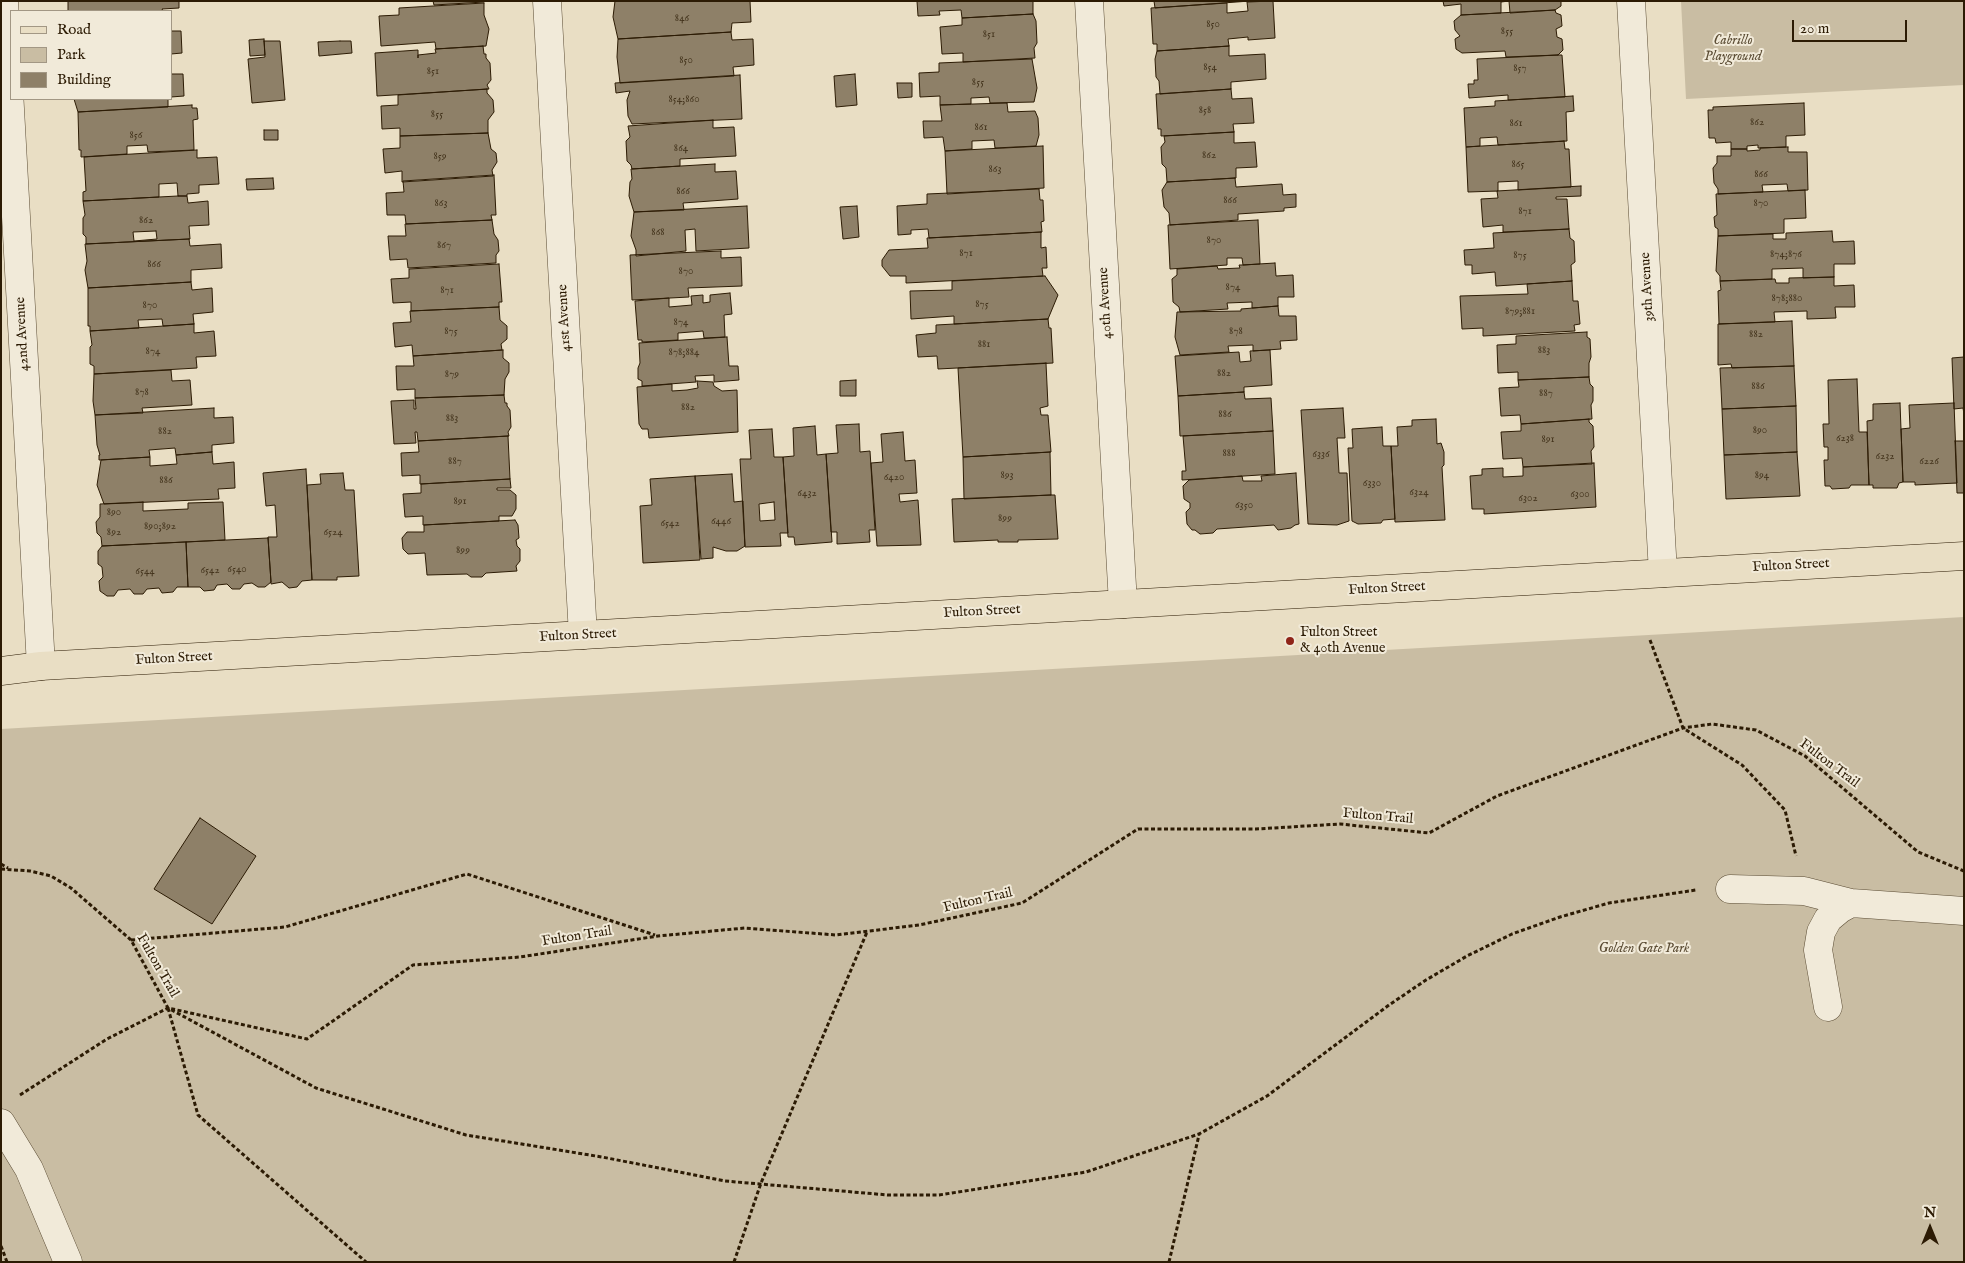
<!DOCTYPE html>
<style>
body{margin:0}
#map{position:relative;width:1965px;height:1263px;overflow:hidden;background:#e9dec4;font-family:"IM FELL English",serif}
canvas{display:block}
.frame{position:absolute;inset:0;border:2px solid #2c1b04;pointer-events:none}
.legend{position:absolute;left:10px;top:10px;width:162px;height:90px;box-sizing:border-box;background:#f1ead9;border:1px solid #a29784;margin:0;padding:6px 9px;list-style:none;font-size:15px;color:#2c1b04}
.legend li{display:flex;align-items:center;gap:10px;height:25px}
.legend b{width:25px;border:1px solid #a29784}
.north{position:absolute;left:1905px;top:1203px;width:50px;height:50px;-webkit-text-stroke:4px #f1ead9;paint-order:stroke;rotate:0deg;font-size:14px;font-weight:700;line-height:20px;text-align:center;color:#2c1b04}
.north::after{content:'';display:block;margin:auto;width:18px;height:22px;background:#2c1b04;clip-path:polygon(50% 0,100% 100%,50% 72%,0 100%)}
.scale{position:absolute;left:1792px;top:20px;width:115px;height:22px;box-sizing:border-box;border:2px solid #2c1b04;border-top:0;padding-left:6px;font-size:15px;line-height:18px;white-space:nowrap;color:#2c1b04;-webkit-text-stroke:4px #f1ead9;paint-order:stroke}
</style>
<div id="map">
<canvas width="1965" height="1263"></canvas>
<div class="frame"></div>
<ul class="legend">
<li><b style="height:6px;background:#e9dec4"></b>Road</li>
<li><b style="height:14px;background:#c9bda3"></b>Park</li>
<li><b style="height:14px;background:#8e8068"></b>Building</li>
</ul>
<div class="north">N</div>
<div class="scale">20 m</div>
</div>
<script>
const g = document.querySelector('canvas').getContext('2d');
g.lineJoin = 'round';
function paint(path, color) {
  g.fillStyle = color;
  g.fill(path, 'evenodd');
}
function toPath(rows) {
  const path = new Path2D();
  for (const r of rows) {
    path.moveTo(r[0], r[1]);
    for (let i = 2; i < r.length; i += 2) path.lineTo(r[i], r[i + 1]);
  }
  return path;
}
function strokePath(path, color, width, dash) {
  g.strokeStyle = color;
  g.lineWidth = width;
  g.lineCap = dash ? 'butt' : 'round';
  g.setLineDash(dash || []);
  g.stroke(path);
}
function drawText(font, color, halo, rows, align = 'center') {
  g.font = font + ' "IM FELL English",serif';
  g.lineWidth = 4;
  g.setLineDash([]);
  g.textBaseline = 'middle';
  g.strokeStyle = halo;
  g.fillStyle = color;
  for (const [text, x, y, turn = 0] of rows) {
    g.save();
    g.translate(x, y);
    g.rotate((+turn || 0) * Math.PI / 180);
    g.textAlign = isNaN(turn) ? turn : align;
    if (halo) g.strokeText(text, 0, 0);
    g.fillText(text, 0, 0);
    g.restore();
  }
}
paint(toPath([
 [1681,1,1964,1,1964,85,1686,99],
 [1964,617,1964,1262,1,1262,1,729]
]), '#c9bda3');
const building = toPath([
 [68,1,179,1,179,8,162,9,163,11,68,11,68,1],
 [433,1,484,1,484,2,434,5,433,1],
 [615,1,750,1,751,22,732,23,731,32,618,39,613,17,615,1],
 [917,1,1033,1,1033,14,962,18,961,10,939,11,940,15,918,16,917,1],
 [1154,1,1250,1,1155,8,1154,1],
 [1273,1,1275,38,1248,40,1248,37,1228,39,1229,46,1157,51,1157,44,1153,44,1151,8,1227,3,1227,13,1248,11,1247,2,1273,1],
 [1443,1,1509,1,1501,2,1501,13,1461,15,1461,4,1444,6,1443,1],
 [1509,1,1561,1,1561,6,1555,10,1510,13,1509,1],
 [484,3,484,15,489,29,486,46,436,49,435,42,381,46,379,16,399,15,399,8,484,3],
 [1555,10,1556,13,1561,15,1562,26,1556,29,1557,37,1562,39,1563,50,1558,55,1506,57,1505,51,1462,53,1456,49,1455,39,1460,36,1455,30,1454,21,1461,15,1555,10],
 [1033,14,1036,21,1037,43,1034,48,1035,58,963,62,963,53,942,54,940,27,962,25,962,18,1033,14],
 [171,31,181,31,182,53,171,54,171,31],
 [731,32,732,40,753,39,754,65,733,67,734,76,620,83,617,57,618,39,731,32],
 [264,39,265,55,250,56,249,40,264,39],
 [264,41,280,41,285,100,252,103,248,59,265,57,264,41],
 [340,41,351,41,352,53,319,56,318,42,340,41],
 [483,46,484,54,486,54,486,58,490,63,491,80,487,85,489,89,377,96,375,53,418,50,418,58,418,55,436,53,435,49,483,46],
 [1229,46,1229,56,1265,54,1266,79,1231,82,1231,89,1160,94,1159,81,1156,77,1155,59,1157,51,1229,46],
 [1558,55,1562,55,1565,97,1508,100,1508,95,1469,98,1468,84,1474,84,1474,80,1478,80,1477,59,1558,55],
 [1032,59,1037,88,1034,102,990,103,989,97,971,98,971,104,940,105,940,96,920,97,919,73,939,72,939,63,1032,59],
 [171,74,183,74,184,96,171,97,171,74],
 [855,74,857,105,836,107,834,76,855,74],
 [740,75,742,119,632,124,628,116,627,100,630,91,616,93,615,83,740,75],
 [897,83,912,83,912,97,898,98,897,83],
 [487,89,487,93,493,100,494,112,488,120,488,133,400,136,400,128,382,129,381,106,398,105,398,95,487,89],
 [1231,89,1232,99,1252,98,1254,123,1233,124,1234,132,1161,136,1161,129,1158,129,1156,94,1231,89],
 [1573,96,1574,111,1566,112,1567,141,1498,145,1497,137,1480,138,1480,146,1466,147,1464,108,1495,106,1495,101,1573,96],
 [74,99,168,99,168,107,78,112,74,99],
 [1007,103,1008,112,1035,111,1038,118,1039,135,1036,146,995,148,994,140,972,141,972,149,945,151,943,137,924,138,923,121,942,121,940,105,1007,103],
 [1804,103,1805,135,1786,136,1786,147,1758,148,1758,145,1747,146,1747,149,1731,149,1731,142,1716,143,1715,138,1709,138,1708,110,1713,110,1713,107,1804,103],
 [192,105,192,108,197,108,198,119,193,120,194,150,148,152,147,145,127,146,127,154,81,157,81,150,79,150,78,112,192,105],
 [713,120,713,128,734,127,736,156,680,159,680,166,632,169,631,165,627,161,626,141,630,137,628,126,713,120],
 [264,130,278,130,278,140,264,140,264,130],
 [1234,132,1234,143,1255,142,1257,167,1236,168,1236,178,1167,182,1166,168,1162,164,1161,147,1165,142,1164,136,1234,132],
 [488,133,491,149,496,153,497,162,492,170,493,176,402,182,402,171,385,173,383,149,400,148,400,136,488,133],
 [1564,141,1565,149,1569,149,1571,187,1518,190,1518,181,1498,182,1498,191,1468,192,1466,147,1564,141],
 [1043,146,1044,188,947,194,945,151,1043,146],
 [1788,147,1788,152,1807,152,1808,190,1788,191,1787,184,1762,185,1763,192,1718,194,1718,189,1714,183,1713,168,1717,163,1717,156,1731,156,1731,149,1747,149,1747,151,1760,150,1760,148,1788,147],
 [197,150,197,158,217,157,219,184,199,185,199,193,187,194,187,196,178,196,177,183,159,184,159,197,83,201,83,192,86,191,84,157,197,150],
 [715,164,715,172,736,171,738,199,683,203,684,210,634,212,629,196,630,182,632,179,631,169,715,164],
 [494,175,496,215,491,215,492,220,406,224,405,215,387,215,386,193,404,192,403,181,494,175],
 [273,178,274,189,247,190,246,179,273,178],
 [1235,178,1236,187,1282,184,1283,195,1296,194,1296,207,1284,208,1284,211,1238,214,1238,220,1170,225,1169,213,1164,207,1162,190,1167,182,1235,178],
 [1581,186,1581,196,1556,197,1556,199,1567,199,1569,229,1503,232,1503,225,1483,227,1481,199,1498,198,1497,191,1581,186],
 [1039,189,1040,200,1043,200,1044,221,1041,222,1042,232,929,238,928,229,911,230,911,234,898,235,897,206,927,204,927,194,1039,189],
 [1805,190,1806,218,1784,219,1784,233,1718,236,1718,229,1715,227,1714,217,1717,215,1716,194,1805,190],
 [178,196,187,196,188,203,208,201,209,225,189,226,190,239,86,244,86,237,83,234,83,218,85,215,83,201,178,196],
 [156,231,157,239,134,241,133,232,156,231],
 [747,206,749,248,696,251,695,229,685,230,686,251,636,256,636,250,631,236,634,212,747,206],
 [857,206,859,237,843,239,840,207,857,206],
 [492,220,494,234,498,240,499,251,496,255,496,263,408,268,407,259,390,260,388,236,406,236,405,224,492,220],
 [1258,220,1260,264,1243,265,1242,258,1227,258,1227,265,1170,269,1168,225,1258,220],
 [1569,229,1570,238,1574,241,1575,262,1571,265,1572,281,1496,286,1495,272,1472,274,1472,265,1465,265,1464,250,1494,248,1493,233,1569,229],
 [1832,231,1833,242,1854,241,1855,264,1834,264,1834,277,1803,278,1803,268,1772,269,1772,279,1720,281,1720,276,1716,271,1718,236,1773,234,1773,239,1786,239,1786,233,1832,231],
 [1041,232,1041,248,1046,247,1047,268,1042,268,1043,276,906,283,906,276,890,276,882,266,882,260,889,250,928,248,927,238,1041,232],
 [189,239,190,246,221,244,222,268,191,270,191,282,88,288,85,270,87,261,85,244,189,239],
 [721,251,721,258,741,257,742,286,688,288,689,297,632,300,630,255,721,251],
 [1275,263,1276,276,1293,275,1294,297,1278,297,1278,306,1252,308,1252,302,1227,303,1228,309,1180,312,1179,307,1173,302,1172,279,1177,275,1177,269,1217,266,1218,269,1240,268,1239,265,1243,265,1275,263],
 [499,264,502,302,499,302,499,307,411,311,411,302,393,303,391,279,409,278,409,269,499,264],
 [1045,276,1058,295,1048,319,954,324,954,316,911,319,910,291,952,290,952,281,1045,276],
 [1834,277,1834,286,1854,285,1855,307,1835,307,1836,318,1807,319,1807,311,1774,312,1775,322,1719,324,1718,291,1721,290,1720,281,1775,279,1776,283,1789,283,1789,278,1834,277],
 [1572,281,1573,301,1578,301,1580,324,1574,325,1575,331,1483,336,1483,328,1462,329,1460,296,1528,294,1527,284,1572,281],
 [191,282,192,290,212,288,213,312,193,314,194,324,163,326,162,319,138,320,139,328,90,331,90,326,88,326,88,288,191,282],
 [730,293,732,314,724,315,725,337,704,338,703,331,678,333,678,340,642,342,642,340,638,340,635,301,669,298,669,307,692,305,691,296,703,295,703,303,710,302,710,295,730,293],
 [1278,306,1279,316,1296,316,1297,340,1280,341,1281,349,1253,351,1253,345,1228,346,1229,352,1180,355,1175,337,1177,312,1241,311,1241,309,1278,306],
 [499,307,500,320,507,326,507,339,501,344,502,350,413,356,412,345,395,347,393,323,411,322,410,311,499,307],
 [1048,319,1049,328,1051,328,1053,363,938,369,937,356,918,357,916,335,936,333,936,325,1048,319],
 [1792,321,1794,366,1732,368,1731,364,1718,365,1718,324,1792,321],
 [194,324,194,333,214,331,216,356,196,357,197,368,94,374,94,366,90,364,90,347,92,345,90,331,194,324],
 [1587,332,1587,337,1590,339,1591,357,1589,363,1589,377,1518,380,1518,372,1498,373,1497,345,1516,344,1516,336,1587,332],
 [727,337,729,366,738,366,739,380,714,382,714,375,695,376,696,382,642,386,642,381,638,379,638,368,640,363,639,343,727,337],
 [503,350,503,358,509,363,509,372,505,379,504,395,415,398,415,389,397,390,396,366,414,366,413,356,503,350],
 [1270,350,1272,385,1244,387,1244,392,1178,396,1175,356,1239,352,1240,362,1251,361,1250,351,1270,350],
 [1964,357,1964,414,1963,408,1954,409,1952,358,1964,357],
 [1046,363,1048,406,1040,408,1041,415,1048,415,1051,452,963,457,958,368,1046,363],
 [1794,366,1796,406,1722,409,1720,368,1794,366],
 [171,370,172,381,190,380,192,405,142,408,143,413,95,415,93,401,94,374,171,370],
 [1589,377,1590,384,1593,387,1593,401,1591,405,1592,419,1521,424,1520,415,1501,416,1499,388,1519,387,1518,380,1589,377],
 [1857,379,1859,432,1867,432,1869,485,1851,485,1849,488,1832,489,1830,486,1825,486,1824,460,1828,460,1828,447,1824,447,1823,424,1829,424,1828,380,1857,379],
 [856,380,856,396,840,396,840,381,856,380],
 [697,381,713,382,714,386,722,391,737,390,738,432,649,438,648,429,642,429,639,424,637,387,672,384,672,391,687,390,698,388,697,381],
 [1244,392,1245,399,1271,398,1273,431,1180,436,1178,396,1244,392],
 [504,395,505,403,507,403,507,406,510,410,511,427,508,432,509,436,418,441,417,432,415,432,416,443,394,444,391,401,414,400,414,409,416,409,415,398,504,395],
 [1900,403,1903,482,1899,483,1897,488,1873,488,1873,485,1869,485,1867,421,1873,420,1873,404,1900,403],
 [1954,403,1957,483,1915,485,1915,482,1903,482,1901,429,1910,428,1909,405,1954,403],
 [1796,406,1797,452,1724,455,1722,409,1796,406],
 [214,408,214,418,233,417,234,443,212,445,212,452,176,455,175,448,149,450,150,457,99,460,99,455,100,455,97,445,95,415,214,408],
 [1343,408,1345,438,1337,438,1339,473,1347,473,1349,521,1337,525,1308,524,1301,410,1343,408],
 [1436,419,1437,444,1441,443,1444,452,1444,465,1442,467,1445,520,1395,522,1391,446,1398,446,1397,427,1412,426,1412,420,1436,419],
 [1589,419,1589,422,1593,426,1594,447,1591,451,1592,464,1523,467,1522,458,1503,459,1501,432,1521,431,1521,424,1589,419],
 [859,424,860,452,870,451,875,530,869,530,870,542,837,544,837,532,831,532,826,454,838,453,836,425,859,424],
 [815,426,817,455,826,454,832,542,795,545,794,537,788,537,783,457,794,456,793,428,815,426],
 [1382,427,1383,446,1391,446,1395,519,1383,520,1381,523,1358,524,1352,521,1348,448,1353,448,1352,429,1382,427],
 [772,429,774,457,783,457,788,533,780,533,781,546,745,547,740,459,751,459,749,430,772,429],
 [774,502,775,520,760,521,759,504,774,502],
 [1273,431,1275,474,1182,480,1182,471,1186,471,1183,436,1273,431],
 [903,432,905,461,915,460,917,493,899,494,900,502,918,500,921,545,877,546,871,463,883,462,881,434,903,432],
 [508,436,510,479,420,484,420,475,402,476,401,453,419,452,418,441,508,436],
 [1955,441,1964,441,1964,493,1957,493,1955,441],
 [212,452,213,464,234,462,235,488,218,489,219,499,104,504,97,485,101,460,150,457,150,466,177,464,176,455,212,452],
 [1050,452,1051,495,964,499,963,457,1050,452],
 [1797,452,1800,496,1726,499,1724,455,1797,452],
 [1594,463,1596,507,1484,514,1484,509,1472,509,1470,476,1482,475,1482,469,1503,468,1503,477,1523,476,1523,467,1594,463],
 [306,469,312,580,302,581,297,587,289,588,282,582,271,584,271,582,268,537,277,537,275,505,266,506,263,473,306,469],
 [343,473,345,490,354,490,359,576,337,577,337,580,312,580,307,485,321,484,320,474,343,473],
 [1296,473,1299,524,1295,525,1291,528,1278,530,1274,525,1217,529,1213,533,1200,534,1195,530,1192,530,1187,524,1186,512,1190,508,1190,503,1184,499,1183,486,1189,480,1242,476,1243,481,1262,481,1261,476,1296,473],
 [732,474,734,502,743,501,745,546,737,551,726,551,713,547,713,558,701,559,695,476,732,474],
 [695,476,700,560,643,563,640,506,652,505,650,479,695,476],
 [510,479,511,488,497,488,497,490,510,490,516,495,516,509,512,516,499,516,499,521,423,525,423,516,405,517,403,494,421,493,421,484,510,479],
 [1051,495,1055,495,1058,539,1018,540,1018,542,998,542,998,540,954,542,952,499,1051,495],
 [143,502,143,511,188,509,188,503,223,502,225,540,102,546,101,537,97,533,96,522,100,517,100,504,143,502],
 [515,520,518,525,519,538,516,540,517,546,520,549,520,561,516,566,517,571,486,573,482,577,471,577,467,574,427,575,425,553,408,554,403,549,402,538,407,532,424,532,424,525,515,520],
 [268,538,271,582,265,587,258,587,252,583,244,584,240,589,232,589,227,584,217,585,214,590,204,591,200,587,188,587,186,542,268,538],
 [186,542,188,587,177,587,173,592,162,593,159,588,147,589,143,594,134,594,130,589,118,590,114,596,107,596,100,591,99,581,103,577,102,567,98,564,98,551,102,546,186,542],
 [200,818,256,856,212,924,154,889,200,818]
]);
paint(building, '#8e8068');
strokePath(building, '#2c1b04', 1);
const minor = toPath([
 [4,1,41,666],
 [547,1,583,635],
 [1089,1,1123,604],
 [1631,1,1663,573],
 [1730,889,1804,891,1851,903,1964,911],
 [1828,1007,1818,950,1821,932,1828,919,1840,909,1851,903],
 [1,1123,29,1169,68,1262]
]);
const major = toPath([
 [1,671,41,666,1964,556]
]);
strokePath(minor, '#5b4c34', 29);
strokePath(major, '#2c1b04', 29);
strokePath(toPath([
 [1650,640,1683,728,1742,765,1785,810,1796,856],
 [1,864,8,868],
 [1,869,30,871,51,876,71,888,131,940,168,1008,307,1039,413,965,520,957,658,936,745,928,836,935,919,925,1022,903,1138,829,1256,829,1340,824,1429,833,1497,796,1683,728,1712,724,1756,730,1805,756,1918,852,1964,871],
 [131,940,285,927,467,874,655,935],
 [168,1008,198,1115,366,1262],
 [20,1095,107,1039,168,1008,316,1088,466,1135,602,1157,725,1181,888,1195,939,1195,1086,1172,1199,1134,1267,1096,1389,1005,1426,980,1467,956,1512,934,1560,917,1609,903,1696,890],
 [1,1246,7,1262],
 [734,1262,761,1183,867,932],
 [1169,1262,1199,1135]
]), '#2c1b04', 3, [4, 2.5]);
strokePath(minor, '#f1ead9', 28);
strokePath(major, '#e9dec4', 28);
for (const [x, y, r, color] of [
 [1290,641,5,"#8f2418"]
]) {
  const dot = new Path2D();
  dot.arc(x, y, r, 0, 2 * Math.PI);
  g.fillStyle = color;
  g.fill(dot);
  strokePath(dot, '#f1ead9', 2);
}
drawText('11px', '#44341d', null, [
 ["846",682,19],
 ["850",1213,25],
 ["855",1507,32],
 ["851",989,35],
 ["850",686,61],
 ["854",1210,68],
 ["857",1520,69],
 ["851",433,72],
 ["855",978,83],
 ["854;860",684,100],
 ["858",1205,111],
 ["855",437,115],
 ["862",1757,123],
 ["861",1516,124],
 ["861",981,128],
 ["856",136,136],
 ["864",681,149],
 ["862",1209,156],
 ["859",440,157],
 ["865",1518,165],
 ["863",995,170],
 ["866",1761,175],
 ["866",683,192],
 ["866",1230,201],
 ["863",441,204],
 ["870",1761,204],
 ["871",1525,212],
 ["862",146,221],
 ["868",658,233],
 ["870",1214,241],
 ["867",444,246],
 ["871",966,254],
 ["874;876",1786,255],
 ["875",1520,256],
 ["866",154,265],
 ["870",686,272],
 ["874",1233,288],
 ["871",447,291],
 ["878;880",1787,299],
 ["875",982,305],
 ["870",150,306],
 ["879;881",1520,312],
 ["874",681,323],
 ["875",451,332],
 ["878",1236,332],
 ["882",1756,335],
 ["881",984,345],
 ["883",1544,351],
 ["874",153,352],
 ["878;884",684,353],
 ["882",1224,374],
 ["879",452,375],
 ["886",1758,387],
 ["878",142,393],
 ["887",1546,394],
 ["882",688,408],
 ["886",1225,415],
 ["883",452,419],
 ["890",1760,431],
 ["882",165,432],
 ["6238",1845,439],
 ["891",1548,440],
 ["888",1229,454],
 ["6336",1321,455],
 ["6232",1885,457],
 ["887",455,462],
 ["6226",1929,462],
 ["893",1007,476],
 ["894",1762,476],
 ["6420",894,478],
 ["886",166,481],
 ["6330",1372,484],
 ["6324",1419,493],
 ["6432",807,494],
 ["6300",1580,495],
 ["6302",1528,499],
 ["891",460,502],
 ["6350",1244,506],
 ["890",114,513],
 ["899",1005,519],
 ["6446",721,522],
 ["6542",670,524],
 ["890;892",160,527],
 ["892",114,533],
 ["6524",333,533],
 ["899",463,551],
 ["6540",237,570],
 ["6542",210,571],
 ["6544",145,572]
]);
drawText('italic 14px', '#5b4c34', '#f1ead9', [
 ["Cabrillo",1733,41],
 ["Playground",1733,57],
 ["Golden Gate Park",1644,949]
]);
drawText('14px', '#2c1b04', '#f1ead9', [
 ["39th Avenue",1648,287,-93],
 ["40th Avenue",1106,303,-93],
 ["41st Avenue",565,318,-93],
 ["42nd Avenue",23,334,-93],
 ["Fulton Street",1791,566,-3],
 ["Fulton Street",1387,589,-3],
 ["Fulton Street",982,612,-3],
 ["Fulton Street",578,636,-3],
 ["Fulton Street",174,659,-3],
 ["Fulton Trail",1829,764,37],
 ["Fulton Trail",1378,817,5],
 ["Fulton Trail",978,901,-13],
 ["Fulton Trail",577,937,-9],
 ["Fulton Trail",157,966,60]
]);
drawText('14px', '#2c1b04', '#f1ead9', [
 ["Fulton Street",1300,633],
 ["& 40th Avenue",1300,649]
], 'left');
</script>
